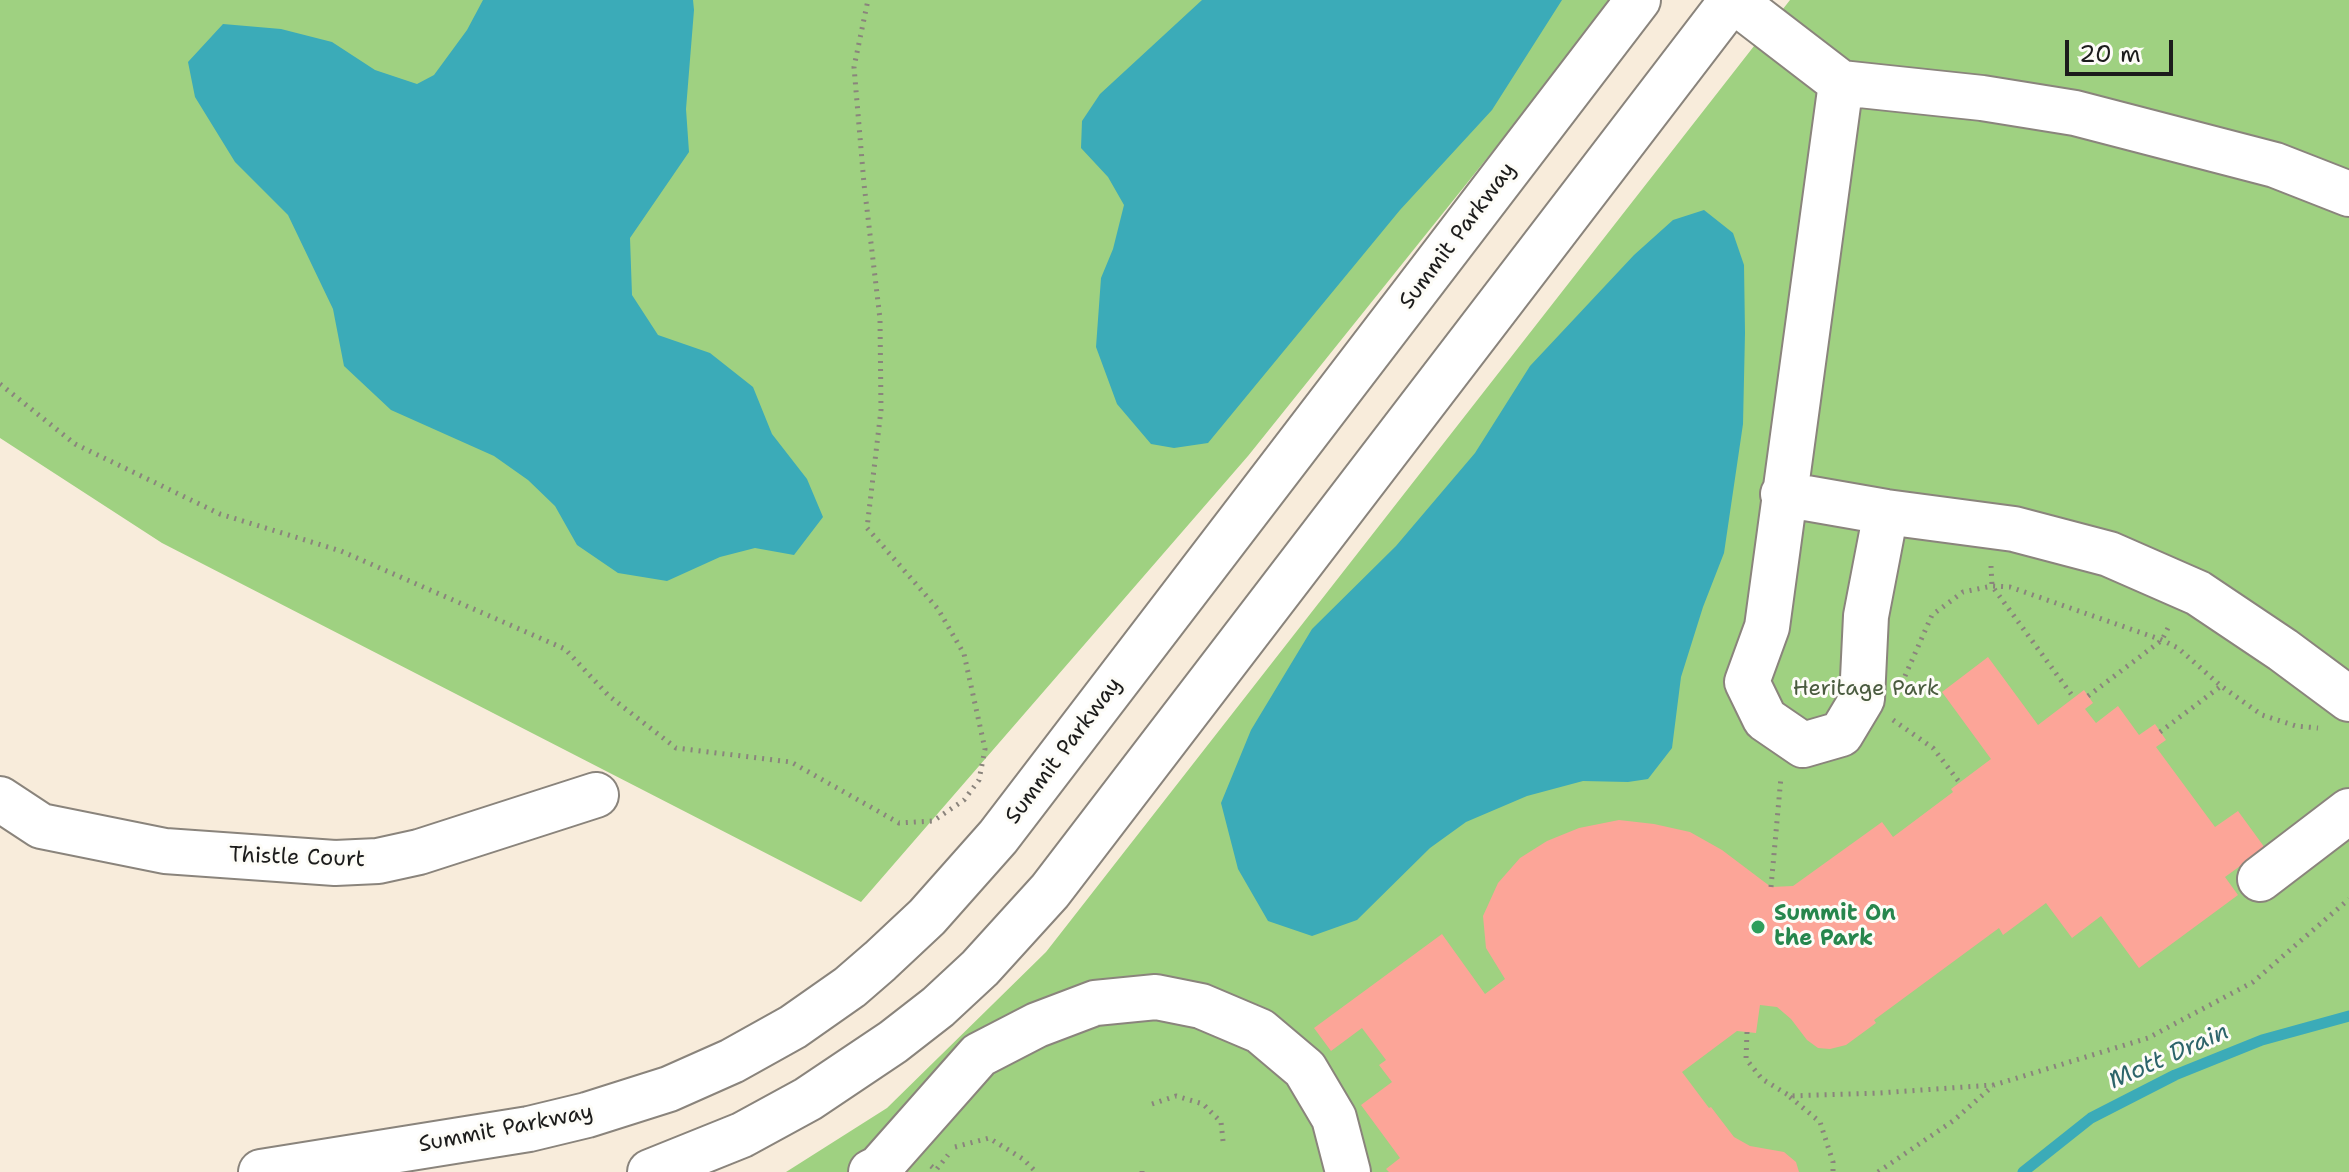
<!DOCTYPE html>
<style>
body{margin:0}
#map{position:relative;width:2349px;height:1172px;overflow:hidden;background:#f8ecdb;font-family:"Shantell Sans",sans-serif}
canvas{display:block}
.scale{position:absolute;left:2065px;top:40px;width:108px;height:36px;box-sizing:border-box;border:4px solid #1c1c1c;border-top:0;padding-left:10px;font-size:24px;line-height:28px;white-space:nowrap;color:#1c1c1c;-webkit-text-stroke:6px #fdfcf7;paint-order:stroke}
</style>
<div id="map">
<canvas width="2349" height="1172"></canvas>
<div class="scale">20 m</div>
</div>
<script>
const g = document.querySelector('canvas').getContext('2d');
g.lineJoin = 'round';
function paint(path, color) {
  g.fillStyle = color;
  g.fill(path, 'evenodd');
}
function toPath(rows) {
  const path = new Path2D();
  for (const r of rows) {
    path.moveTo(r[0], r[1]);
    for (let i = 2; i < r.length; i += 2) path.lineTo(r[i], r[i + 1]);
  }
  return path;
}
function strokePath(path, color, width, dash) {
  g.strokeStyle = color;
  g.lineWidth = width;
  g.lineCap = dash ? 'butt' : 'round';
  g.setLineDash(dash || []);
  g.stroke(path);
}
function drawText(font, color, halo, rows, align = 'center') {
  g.font = font + ' "Shantell Sans",sans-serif';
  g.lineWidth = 6;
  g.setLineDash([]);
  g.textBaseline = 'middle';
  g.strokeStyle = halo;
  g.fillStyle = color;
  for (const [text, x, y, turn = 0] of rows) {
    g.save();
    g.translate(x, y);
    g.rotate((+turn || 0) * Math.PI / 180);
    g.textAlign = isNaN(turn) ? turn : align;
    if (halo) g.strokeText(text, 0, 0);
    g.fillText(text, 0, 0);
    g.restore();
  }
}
paint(toPath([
 [0,0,1614,0,1248,456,861,902,162,543,0,438],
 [1790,0,2349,0,2349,1172,786,1172,887,1108,1046,952]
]), '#9fd181');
paint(toPath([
 [483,0,693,0,694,10,686,109,689,152,630,238,632,295,658,335,710,353,753,387,772,434,807,479,823,517,794,555,755,548,720,557,667,581,618,573,577,545,555,506,528,480,494,456,391,410,344,366,333,309,288,215,235,162,195,97,188,62,223,24,281,29,332,42,375,70,417,84,434,75,467,30],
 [1202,0,1562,0,1492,110,1400,210,1208,443,1174,448,1151,444,1117,404,1096,347,1101,278,1113,249,1124,205,1108,177,1081,148,1082,121,1100,94],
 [1704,210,1733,233,1744,265,1745,333,1743,424,1724,553,1703,607,1681,677,1672,748,1648,779,1628,782,1583,781,1527,796,1466,822,1430,848,1357,920,1312,936,1268,921,1238,869,1221,803,1251,730,1312,629,1396,546,1475,453,1530,366,1634,255,1673,220]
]), '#3babb8');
strokePath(toPath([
 [2023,1172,2091,1118,2175,1075,2262,1040,2349,1016]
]), '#3babb8', 11);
paint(toPath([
 [1988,657,2038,725,2084,690,2093,703,2085,709,2096,723,2118,706,2139,735,2155,724,2166,740,2156,747,2215,827,2238,811,2265,848,2225,877,2238,895,2139,968,2101,916,2072,938,2046,903,2003,935,1999,928,1874,1020,1876,1023,1846,1045,1830,1049,1818,1048,1807,1040,1791,1019,1777,1007,1760,1005,1756,1033,1737,1031,1682,1072,1709,1108,1711,1107,1734,1137,1750,1146,1784,1152,1796,1162,1799,1172,1389,1172,1386,1169,1400,1158,1361,1105,1392,1082,1379,1065,1386,1060,1362,1028,1331,1051,1314,1028,1442,934,1485,994,1505,979,1486,948,1483,916,1498,883,1520,858,1547,841,1579,828,1619,820,1654,824,1690,832,1722,850,1771,887,1793,886,1882,822,1893,837,1953,792,1951,789,1991,759,1942,692]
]), '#fca598');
const minor = toPath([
 [1733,0,1841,83,1982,98,2075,113,2275,165,2349,194],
 [1841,83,1767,627,1747,682,1765,719,1803,745,1841,734,1862,699,1866,616,1886,512],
 [1783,494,1886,512,2014,529,2109,554,2198,593,2283,650,2349,699],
 [0,799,41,826,165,851,335,863,378,861,419,852,596,795],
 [2260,879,2349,811],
 [261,1172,529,1129,587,1115,669,1089,732,1061,793,1027,850,987,880,961,927,917,998,837,1638,0],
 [650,1172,742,1135,808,1099,893,1042,938,1007,980,968,1050,891,1732,0],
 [871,1172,879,1168,979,1055,1037,1025,1095,1003,1156,997,1201,1006,1260,1031,1305,1069,1334,1118,1348,1172]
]);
strokePath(minor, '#8a847c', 48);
strokePath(toPath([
 [0,384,75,444,220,514,341,551,565,649,609,696,676,748,791,762,899,823,933,821,964,800,979,780,985,749,964,654,938,609,867,528,881,410,880,319,864,184,854,67,868,0],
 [1991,566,1992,586,2074,698],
 [1905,676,1932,615,1963,592,1992,586,2010,587,2162,640,2178,648,2221,686,2262,715,2296,726,2318,728],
 [2088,696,2162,640,2170,624],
 [1893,720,1933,748,1960,783],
 [2160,732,2221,686],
 [1771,887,1781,777],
 [1747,1032,1746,1059,1762,1079,1790,1096,1879,1093,1993,1085],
 [1790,1097,1820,1122,1833,1162,1833,1172],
 [1152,1104,1176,1096,1203,1104,1221,1122,1223,1141],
 [955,1147,989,1138,1023,1159,1036,1172],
 [931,1166,936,1170,948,1155],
 [1142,1172,1142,1171],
 [1878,1172,1953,1121,1994,1085,2148,1038,2253,982,2349,899]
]), '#8a847c', 5, [2, 6]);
strokePath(minor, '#fff', 44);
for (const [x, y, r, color] of [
 [1758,927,8,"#2e9e5b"]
]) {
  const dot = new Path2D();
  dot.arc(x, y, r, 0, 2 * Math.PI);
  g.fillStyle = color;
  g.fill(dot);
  strokePath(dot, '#fdfcf7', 3);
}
drawText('22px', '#1c1c1c', '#fdfcf7', [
 ["Summit Parkway",1458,236,-53],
 ["Summit Parkway",1064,751,-53],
 ["Thistle Court",297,858,2],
 ["Summit Parkway",506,1129,-11]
]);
drawText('22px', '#4a5b3f', '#fdfcf7', [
 ["Heritage Park",1866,689]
]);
drawText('bold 22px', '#27864d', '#fdfcf7', [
 ["Summit On",1774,914],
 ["the Park",1774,939]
], 'left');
drawText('italic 24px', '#2c646a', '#fdfcf7', [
 ["Mott Drain",2169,1057,-24]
]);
</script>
